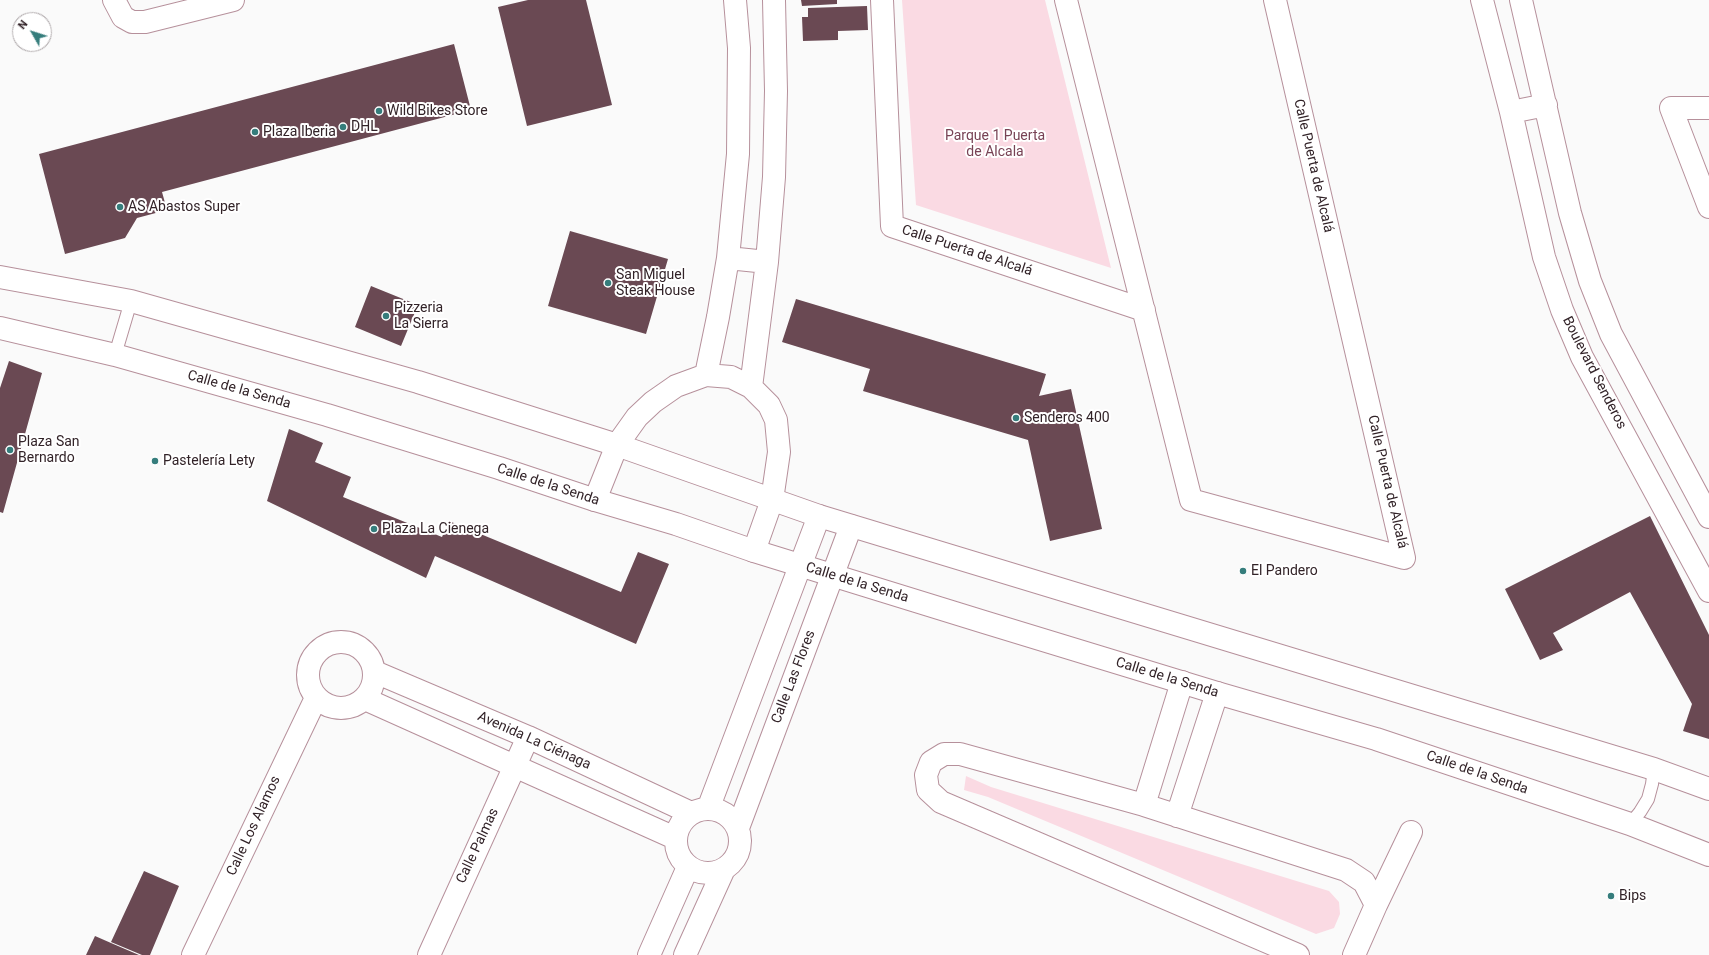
<!DOCTYPE html>
<meta charset="utf-8">
<style>
body{margin:0}
#map{position:relative;width:1709px;height:955px;overflow:hidden;background:#fafafa;font-family:Roboto,sans-serif}
canvas{display:block}
.north{position:absolute;left:12px;top:12px;width:40px;height:40px;box-sizing:border-box;background:#fff;border:1px solid #ada7a9;border-radius:50%;rotate:309deg;font-size:11px;font-weight:700;line-height:16px;text-align:center;color:#322328}
.north::after{content:'';display:block;margin:auto;width:14px;height:18px;background:#357d7c;clip-path:polygon(50% 0,100% 100%,50% 72%,0 100%)}
</style>
<div id="map">
<canvas width="1709" height="955"></canvas>
<div class="north">N</div>
</div>
<script>
const g = document.querySelector('canvas').getContext('2d');
g.lineJoin = 'round';
function paint(path, color) {
  g.fillStyle = color;
  g.fill(path, 'evenodd');
}
function toPath(rows) {
  const path = new Path2D();
  for (const r of rows) {
    if (r.length === 3) {
      path.moveTo(r[0] + r[2], r[1]);
      path.arc(r[0], r[1], r[2], 0, 2 * Math.PI);
      continue;
    }
    path.moveTo(r[0], r[1]);
    for (let i = 2; i < r.length; i += 2) path.lineTo(r[i], r[i + 1]);
  }
  return path;
}
function strokePath(path, color, width, dash) {
  g.strokeStyle = color;
  g.lineWidth = width;
  g.lineCap = dash ? 'butt' : 'round';
  g.setLineDash(dash || []);
  g.stroke(path);
}
function drawText(font, color, halo, rows, align = 'center') {
  g.font = font + ' Roboto,sans-serif';
  g.lineWidth = 4;
  g.setLineDash([]);
  g.textBaseline = 'middle';
  g.strokeStyle = halo;
  g.fillStyle = color;
  for (const [text, x, y, turn = 0] of rows) {
    g.save();
    g.translate(x, y);
    g.rotate((+turn || 0) * Math.PI / 180);
    g.textAlign = isNaN(turn) ? turn : align;
    if (halo) g.strokeText(text, 0, 0);
    g.fillText(text, 0, 0);
    g.restore();
  }
}
paint(toPath([
 [902,0,1045,0,1111,268,916,205],
 [966,776,991,787,1329,891,1339,902,1340,914,1334,928,1316,934,988,797,964,790]
]), '#fadae3');
paint(toPath([
 [528,0,586,0,612,105,527,126,498,7],
 [801,0,837,0,837,4,802,6],
 [867,6,868,30,838,31,838,40,803,41,802,17,808,17,808,8],
 [454,44,471,110,162,192,167,210,137,218,125,238,65,254,39,154],
 [570,231,668,259,646,334,548,306],
 [371,286,418,305,401,346,355,327],
 [796,299,1046,374,1039,396,1071,389,1102,529,1050,541,1028,440,863,391,870,369,782,342],
 [9,361,42,373,3,513,0,512,0,388],
 [289,429,323,443,315,462,351,477,343,497,442,537,449,521,621,592,638,552,669,564,636,644,435,556,426,578,267,501],
 [1650,516,1709,635,1709,739,1683,731,1692,704,1630,592,1553,633,1563,650,1540,660,1505,589],
 [144,871,179,886,150,955,142,955,111,942],
 [95,936,111,943,139,955,86,955]
]), '#6a4953');
const service = toPath([
 [115,355,131,301],
 [1630,824,1640,812,1648,799,1652,784,1654,769]
]);
const minor = toPath([
 [114,0,123,17,132,22,145,22,233,0],
 [882,0,892,226,1144,310],
 [1066,0,1191,500,1404,558,1275,0],
 [1709,108,1671,108,1709,207],
 [728,258,767,262],
 [706,375,718,317,728,258,738,154,739,48,735,0],
 [751,387,767,262,774,177,776,91,774,0],
 [595,500,617,445,637,417,653,402,676,386,706,375,731,377,751,387,769,405,776,420,779,452,772,500,754,551],
 [341,675,33],
 [375,672,528,737,691,813],
 [365,699,675,838],
 [1144,805,1182,682],
 [708,841,32],
 [708,809,819,516],
 [1177,816,1217,693],
 [738,828,851,526],
 [193,955,316,698],
 [429,955,528,737],
 [649,955,688,867],
 [685,955,724,869],
 [1298,955,941,802,928,790,926,775,931,762,944,754,960,754,1144,805,1346,870,1364,882,1376,905],
 [1354,955,1376,905,1411,832]
]);
const secondary = toPath([
 [1482,0,1511,112,1544,257,1562,310,1582,357,1709,591],
 [1521,0,1570,213,1590,281,1611,334,1709,517],
 [1511,112,1546,105],
 [0,277,131,301,418,382,617,445,819,516,1654,769,1709,789],
 [0,328,115,355,327,415,499,468,595,500,676,524,754,551,984,622,1217,693,1376,739,1630,824,1709,855]
]);
strokePath(service, '#b6909b', 14);
strokePath(minor, '#b6909b', 24);
strokePath(secondary, '#b6909b', 24);
strokePath(service, '#fff', 12);
strokePath(minor, '#fff', 22);
strokePath(secondary, '#fff', 22);
for (const [x, y, r, color] of [
 [379,111,4,"#357d7c"],
 [343,127,4,"#357d7c"],
 [255,132,4,"#357d7c"],
 [120,207,4,"#357d7c"],
 [608,283,4,"#357d7c"],
 [386,316,4,"#357d7c"],
 [1016,418,4,"#357d7c"],
 [10,450,4,"#357d7c"],
 [155,461,4,"#357d7c"],
 [374,529,4,"#357d7c"],
 [1243,571,4,"#357d7c"],
 [1611,896,4,"#357d7c"]
]) {
  const dot = new Path2D();
  dot.arc(x, y, r, 0, 2 * Math.PI);
  g.fillStyle = color;
  g.fill(dot);
  strokePath(dot, '#fff', 1.5);
}
drawText('14px', '#322328', '#fff', [
 ["Wild Bikes Store",387,111],
 ["DHL",351,127],
 ["Plaza Iberia",263,132],
 ["AS Abastos Super",128,207],
 ["San Miguel",616,275],
 ["Steak House",616,291],
 ["Pizzeria",394,308],
 ["La Sierra",394,324],
 ["Senderos 400",1024,418],
 ["Plaza San",18,442],
 ["Bernardo",18,458],
 ["Pastelería Lety",163,461],
 ["Plaza La Cienega",382,529],
 ["El Pandero",1251,571],
 ["Bips",1619,896]
], 'left');
drawText('14px', '#784355', '#fff', [
 ["Parque 1 Puerta",995,136],
 ["de Alcala",995,152]
]);
drawText('14px', '#322328', '#fff', [
 ["Calle Puerta de Alcalá",1313,166,77],
 ["Calle Puerta de Alcalá",967,251,18],
 ["Boulevard Senderos",1594,373,63],
 ["Calle de la Senda",239,390,16],
 ["Calle Puerta de Alcalá",1387,482,77],
 ["Calle de la Senda",548,485,18],
 ["Calle de la Senda",857,583,17],
 ["Calle Las Flores",794,677,-69],
 ["Calle de la Senda",1167,678,17],
 ["Avenida La Ciénaga",534,741,24],
 ["Calle de la Senda",1477,773,19],
 ["Calle Los Alamos",254,826,-65],
 ["Calle Palmas",478,846,-65]
]);
</script>
